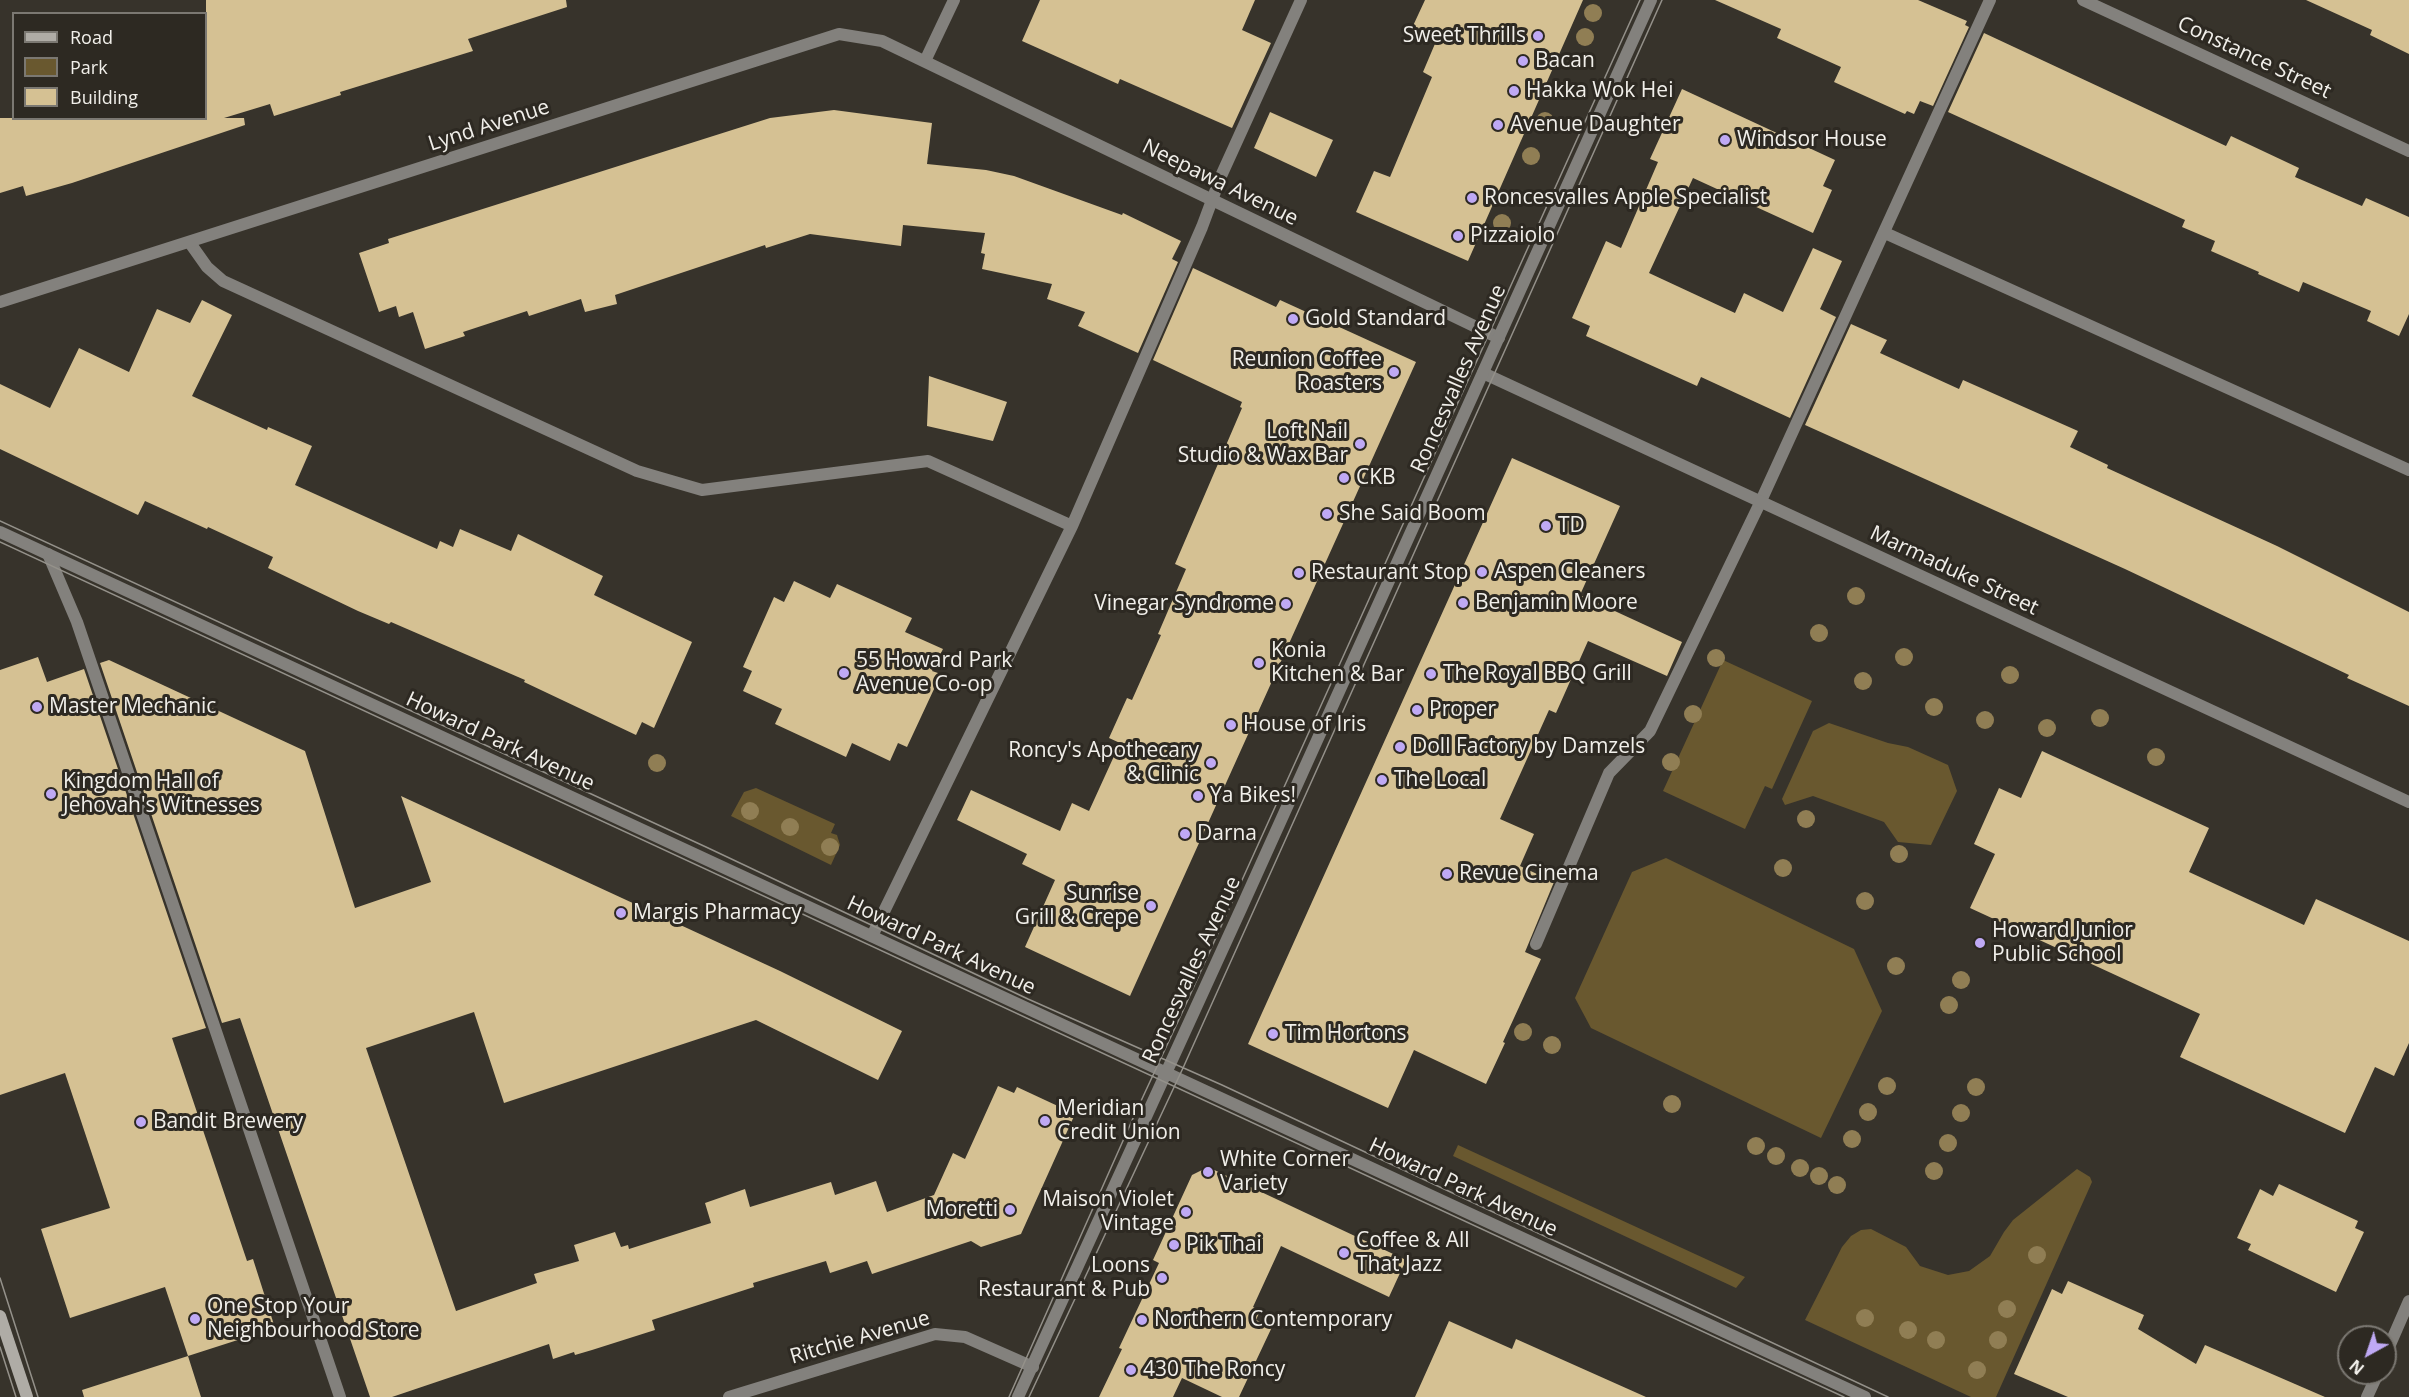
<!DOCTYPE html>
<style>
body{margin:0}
#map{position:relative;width:2409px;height:1397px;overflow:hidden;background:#37332b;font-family:"Open Sans",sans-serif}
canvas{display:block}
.legend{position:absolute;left:12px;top:12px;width:195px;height:108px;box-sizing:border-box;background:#2d2922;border:2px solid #7b7872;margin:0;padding:8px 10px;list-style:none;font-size:18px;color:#f1efea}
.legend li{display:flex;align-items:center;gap:12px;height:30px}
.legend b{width:30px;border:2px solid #7b7872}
.north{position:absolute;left:2337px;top:1325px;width:60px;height:60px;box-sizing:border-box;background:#2d2922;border:2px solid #7b7872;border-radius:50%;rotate:220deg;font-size:16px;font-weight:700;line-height:24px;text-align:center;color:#f1efea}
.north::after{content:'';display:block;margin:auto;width:21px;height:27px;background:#bfa9f4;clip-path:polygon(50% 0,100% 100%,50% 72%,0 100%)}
</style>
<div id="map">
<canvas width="2409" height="1397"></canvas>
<ul class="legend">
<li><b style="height:8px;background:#afaca6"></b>Road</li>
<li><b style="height:16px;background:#69582f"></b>Park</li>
<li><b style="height:16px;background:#d5c193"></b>Building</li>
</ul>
<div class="north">N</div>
</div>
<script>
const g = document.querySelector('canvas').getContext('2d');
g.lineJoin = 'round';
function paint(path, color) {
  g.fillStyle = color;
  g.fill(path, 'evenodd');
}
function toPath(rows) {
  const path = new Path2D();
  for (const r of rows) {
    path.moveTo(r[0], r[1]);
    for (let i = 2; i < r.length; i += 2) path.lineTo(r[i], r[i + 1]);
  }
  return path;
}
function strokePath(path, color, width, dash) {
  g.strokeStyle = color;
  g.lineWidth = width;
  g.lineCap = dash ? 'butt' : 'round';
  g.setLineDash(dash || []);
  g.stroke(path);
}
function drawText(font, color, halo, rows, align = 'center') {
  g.font = font + ' "Open Sans",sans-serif';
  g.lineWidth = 6;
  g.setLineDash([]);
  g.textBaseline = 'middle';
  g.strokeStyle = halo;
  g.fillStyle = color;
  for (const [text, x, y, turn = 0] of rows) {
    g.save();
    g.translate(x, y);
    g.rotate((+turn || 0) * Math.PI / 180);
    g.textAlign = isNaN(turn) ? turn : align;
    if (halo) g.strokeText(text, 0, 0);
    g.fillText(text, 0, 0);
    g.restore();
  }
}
paint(toPath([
 [1723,660,1812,701,1772,789,1765,786,1745,829,1663,791],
 [1829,723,1888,743,1908,747,1948,765,1957,791,1931,845,1898,842,1884,822,1813,796,1785,805,1782,799,1813,731],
 [756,788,835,824,831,833,837,835,840,845,831,865,731,816,744,792],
 [1666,858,1854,949,1882,1011,1821,1138,1591,1028,1575,998,1632,872],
 [1458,1145,1745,1277,1736,1288,1453,1156],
 [2077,1169,2090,1177,2092,1182,1996,1397,1971,1397,1805,1320,1842,1247,1851,1236,1861,1230,1871,1229,1906,1247,1920,1266,1948,1275,1969,1271,1990,1256,2004,1232,2013,1220]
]), '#69582f');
paint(toPath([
 [206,0,566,0,567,7,468,39,473,51,340,92,341,95,274,116,270,104,224,118,244,118,245,125,72,183,26,196,23,186,0,193,0,118,206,118],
 [1040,0,1255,0,1242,30,1271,43,1232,128,1120,79,1118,84,1022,41],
 [1425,0,1583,0,1468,261,1356,212,1374,171,1390,177,1432,77,1423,72,1437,39,1412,28],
 [1715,0,1918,0,1967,21,1965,25,1969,27,1933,106,1920,101,1914,114,1907,111,1905,114,1834,82,1841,67,1777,38,1781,29],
 [2306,0,2409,0,2409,54,2370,35,2372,30],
 [1984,33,2226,146,2231,136,2299,168,2295,177,2362,206,2366,198,2409,217,2409,314,2399,336,2367,321,2371,311,2303,282,2299,292,2258,274,2259,272,2211,251,2215,241,2182,227,2185,220,1948,112],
 [1682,89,1835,160,1823,186,1832,190,1813,233,1693,178,1649,273,1735,313,1744,293,1783,312,1813,248,1842,261,1820,309,1836,317,1790,418,1701,377,1697,386,1586,336,1590,326,1572,318,1606,241,1621,248,1658,162,1650,159],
 [834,110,932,123,927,164,986,170,1014,176,1122,215,1123,213,1181,241,1172,259,1178,262,1138,353,1078,326,1085,312,1047,299,1052,284,982,269,985,254,981,253,985,233,903,225,901,246,810,234,766,248,765,245,615,295,617,304,585,312,581,299,529,316,527,311,463,332,465,336,425,349,413,312,399,317,396,306,379,312,359,253,389,243,388,239,770,118],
 [1270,112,1333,140,1316,177,1254,148],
 [1193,268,1276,307,1280,300,1416,362,1130,996,1025,947,1055,880,1022,864,1027,854,957,820,971,790,1060,831,1072,803,1089,811,1120,743,1109,738,1127,698,1132,700,1161,635,1158,634,1186,569,1175,564,1242,408,1240,407,1242,402,1153,360],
 [202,300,232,315,192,396,267,430,268,427,312,446,295,485,437,549,440,541,453,547,460,529,511,551,518,534,603,576,594,595,692,642,654,728,642,722,636,735,524,682,525,680,391,622,389,624,358,611,268,568,273,557,208,527,207,529,145,501,138,515,0,449,0,384,50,408,79,348,129,372,157,309,190,323],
 [1851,324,1887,340,1880,353,1959,389,1963,380,2078,431,2070,447,2108,465,2107,468,2277,546,2409,612,2409,706,2347,678,2349,675,2125,569,1805,425],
 [929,376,1007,402,993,441,927,426],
 [1512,458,1620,506,1580,595,1682,642,1667,676,1588,641,1556,713,1549,710,1500,819,1534,834,1520,866,1554,882,1525,952,1541,959,1503,1042,1505,1043,1486,1084,1414,1050,1388,1108,1248,1044],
 [794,581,830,598,837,584,912,618,905,632,943,649,932,671,941,674,907,747,898,743,890,761,852,743,846,757,775,724,782,709,743,691,752,671,743,667,774,597,784,602],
 [38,657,47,682,84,669,206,1028,172,1038,247,1261,253,1259,275,1328,188,1356,165,1287,70,1318,41,1229,110,1208,65,1073,0,1095,0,670],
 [109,660,305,751,355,908,431,882,401,796,780,971,902,1031,878,1080,756,1020,504,1103,474,1012,366,1048,456,1311,537,1283,534,1274,579,1261,574,1245,615,1232,621,1247,628,1245,629,1249,711,1223,705,1203,745,1189,750,1207,831,1182,835,1195,876,1181,887,1212,934,1195,953,1153,965,1159,998,1086,1014,1093,1017,1087,1075,1114,1021,1234,981,1247,971,1241,872,1274,867,1261,830,1273,826,1261,753,1283,754,1287,652,1320,655,1330,592,1350,575,1355,574,1352,553,1359,549,1344,392,1397,370,1397,240,1018,222,1023,100,663],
 [2042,751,2209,828,2189,872,2304,925,2316,899,2409,941,2409,1043,2394,1076,2375,1067,2345,1133,2180,1057,2200,1014,1970,908,1995,854,1974,844,1999,788,2021,798],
 [1208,1167,1406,1260,1389,1297,1281,1246,1253,1307,1260,1311,1256,1320,1272,1327,1239,1397,1222,1397,1182,1378,1173,1397,1099,1397,1122,1349,1119,1348,1159,1263,1153,1260,1192,1175],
 [2279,1184,2358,1221,2355,1228,2364,1232,2336,1292,2248,1250,2251,1244,2237,1238,2260,1189,2273,1196],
 [2068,1281,2144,1315,2138,1329,2196,1364,2205,1345,2325,1397,2068,1397,2014,1374,2052,1289,2062,1294],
 [1449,1321,1512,1349,1516,1339,1646,1397,1415,1397],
 [188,1356,201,1397,84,1397,82,1390]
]), '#d5c193');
strokePath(toPath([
 [1885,233,2409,470],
 [190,243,207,267,223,281,637,471,702,490,928,461,1072,526],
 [48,554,77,622,340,1397],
 [872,936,1072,526,1202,227,1221,176,1301,0],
 [1536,944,1609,773,1650,731,1760,503,1990,0]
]), '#83817d', 12);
strokePath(toPath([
 [2083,0,2409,151],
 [925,61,954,0],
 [0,302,839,34,882,41,1499,338],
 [1483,373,2409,802],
 [2385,1356,2409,1301],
 [729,1397,935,1334,965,1337,1033,1367],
 [2367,1397,2378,1373]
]), '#83817d', 12);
strokePath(toPath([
 [0,532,1865,1397],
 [1018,1397,1240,911,1651,0]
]), '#83817d', 12);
strokePath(toPath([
 [0,1316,27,1397]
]), '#afaca6', 12);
strokePath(toPath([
 [0,521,706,847,1028,999,1222,1085,1888,1397],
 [0,542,1844,1397],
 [0,1278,38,1397],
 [0,1347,16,1397],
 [1009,1397,1134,1116,1181,1015,1640,0],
 [1029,1397,1183,1068,1662,0]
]), '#94918a', 1.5);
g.fillStyle = '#907e54';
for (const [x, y] of [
 [1593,13],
 [1585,37],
 [1545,121],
 [1531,156],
 [1502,223],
 [1856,596],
 [1819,633],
 [1904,657],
 [1716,658],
 [2010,675],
 [1863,681],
 [1934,707],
 [1693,714],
 [2100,718],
 [1985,720],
 [2047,728],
 [2156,757],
 [1671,762],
 [657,763],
 [750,811],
 [1806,819],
 [790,827],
 [830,847],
 [1899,854],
 [1783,868],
 [1865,901],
 [1896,966],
 [1961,980],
 [1949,1005],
 [1523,1032],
 [1552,1045],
 [1887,1086],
 [1976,1087],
 [1672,1104],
 [1868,1112],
 [1961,1113],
 [1852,1139],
 [1948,1143],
 [1756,1146],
 [1776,1156],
 [1800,1168],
 [1934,1171],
 [1819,1176],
 [1837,1185],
 [2037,1255],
 [2007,1309],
 [1865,1318],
 [1908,1330],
 [1936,1340],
 [1998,1340],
 [1977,1370]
]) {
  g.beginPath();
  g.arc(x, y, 9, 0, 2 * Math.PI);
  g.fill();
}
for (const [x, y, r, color] of [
 [1538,36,6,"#bfa9f4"],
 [1523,61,6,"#bfa9f4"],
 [1514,91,6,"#bfa9f4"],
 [1498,125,6,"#bfa9f4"],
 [1725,140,6,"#bfa9f4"],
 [1472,198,6,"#bfa9f4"],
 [1458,236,6,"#bfa9f4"],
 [1293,319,6,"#bfa9f4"],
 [1394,372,6,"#bfa9f4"],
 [1360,444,6,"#bfa9f4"],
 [1344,478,6,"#bfa9f4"],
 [1327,514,6,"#bfa9f4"],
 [1546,526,6,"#bfa9f4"],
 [1482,572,6,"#bfa9f4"],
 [1299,573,6,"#bfa9f4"],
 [1463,603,6,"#bfa9f4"],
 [1286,604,6,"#bfa9f4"],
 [1259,663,6,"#bfa9f4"],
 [844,673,6,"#bfa9f4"],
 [1431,674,6,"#bfa9f4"],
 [37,707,6,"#bfa9f4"],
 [1417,710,6,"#bfa9f4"],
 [1231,725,6,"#bfa9f4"],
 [1400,747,6,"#bfa9f4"],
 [1211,763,6,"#bfa9f4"],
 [1382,780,6,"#bfa9f4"],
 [51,794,6,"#bfa9f4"],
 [1198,796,6,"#bfa9f4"],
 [1185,834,6,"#bfa9f4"],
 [1447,874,6,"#bfa9f4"],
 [1151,906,6,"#bfa9f4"],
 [621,913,6,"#bfa9f4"],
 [1980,943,6,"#bfa9f4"],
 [1273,1034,6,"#bfa9f4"],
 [1045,1121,6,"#bfa9f4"],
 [141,1122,6,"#bfa9f4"],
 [1208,1172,6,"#bfa9f4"],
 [1010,1210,6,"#bfa9f4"],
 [1186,1212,6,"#bfa9f4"],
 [1174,1245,6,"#bfa9f4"],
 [1344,1253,6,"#bfa9f4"],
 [1162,1278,6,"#bfa9f4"],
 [195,1319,6,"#bfa9f4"],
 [1142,1320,6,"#bfa9f4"],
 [1131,1370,6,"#bfa9f4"]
]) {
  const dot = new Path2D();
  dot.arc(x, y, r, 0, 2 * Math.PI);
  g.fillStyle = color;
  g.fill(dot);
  strokePath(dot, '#2d2922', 2);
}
drawText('21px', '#f1efea', '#2d2922', [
 ["Sweet Thrills",1526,36,"right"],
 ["Bacan",1535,61],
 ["Hakka Wok Hei",1526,91],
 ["Avenue Daughter",1510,125],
 ["Windsor House",1737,140],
 ["Roncesvalles Apple Specialist",1484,198],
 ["Pizzaiolo",1470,236],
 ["Gold Standard",1305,319],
 ["Reunion Coffee",1382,360,"right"],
 ["Roasters",1382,384,"right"],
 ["Loft Nail",1348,432,"right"],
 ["Studio & Wax Bar",1348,456,"right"],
 ["CKB",1356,478],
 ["She Said Boom",1339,514],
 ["TD",1558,526],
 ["Aspen Cleaners",1494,572],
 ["Restaurant Stop",1311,573],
 ["Benjamin Moore",1475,603],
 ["Vinegar Syndrome",1274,604,"right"],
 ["Konia",1271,651],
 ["Kitchen & Bar",1271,675],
 ["55 Howard Park",856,661],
 ["Avenue Co-op",856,685],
 ["The Royal BBQ Grill",1443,674],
 ["Master Mechanic",49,707],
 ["Proper",1429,710],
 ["House of Iris",1243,725],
 ["Doll Factory by Damzels",1412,747],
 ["Roncy's Apothecary",1199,751,"right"],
 ["& Clinic",1199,775,"right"],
 ["The Local",1394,780],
 ["Kingdom Hall of",63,782],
 ["Jehovah's Witnesses",63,806],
 ["Ya Bikes!",1210,796],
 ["Darna",1197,834],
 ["Revue Cinema",1459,874],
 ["Sunrise",1139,894,"right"],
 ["Grill & Crepe",1139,918,"right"],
 ["Margis Pharmacy",633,913],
 ["Howard Junior",1992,931],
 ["Public School",1992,955],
 ["Tim Hortons",1285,1034],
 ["Meridian",1057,1109],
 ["Credit Union",1057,1133],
 ["Bandit Brewery",153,1122],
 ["White Corner",1220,1160],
 ["Variety",1220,1184],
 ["Maison Violet",1174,1200,"right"],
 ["Vintage",1174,1224,"right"],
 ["Moretti",998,1210,"right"],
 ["Coffee & All",1356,1241],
 ["That Jazz",1356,1265],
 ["Pik Thai",1186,1245],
 ["Loons",1150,1266,"right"],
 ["Restaurant & Pub",1150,1290,"right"],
 ["One Stop Your",207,1307],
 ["Neighbourhood Store",207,1331],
 ["Northern Contemporary",1154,1320],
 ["430 The Roncy",1143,1370]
], 'left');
drawText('21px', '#f1efea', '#2d2922', [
 ["Constance Street",2254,58,25],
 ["Lynd Avenue",489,126,-18],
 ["Neepawa Avenue",1220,183,26],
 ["Roncesvalles Avenue",1459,379,-66],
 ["Marmaduke Street",1954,571,25],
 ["Howard Park Avenue",500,742,25],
 ["Howard Park Avenue",941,946,25],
 ["Roncesvalles Avenue",1192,970,-65],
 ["Howard Park Avenue",1463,1188,25],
 ["Ritchie Avenue",860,1338,-16]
]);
</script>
